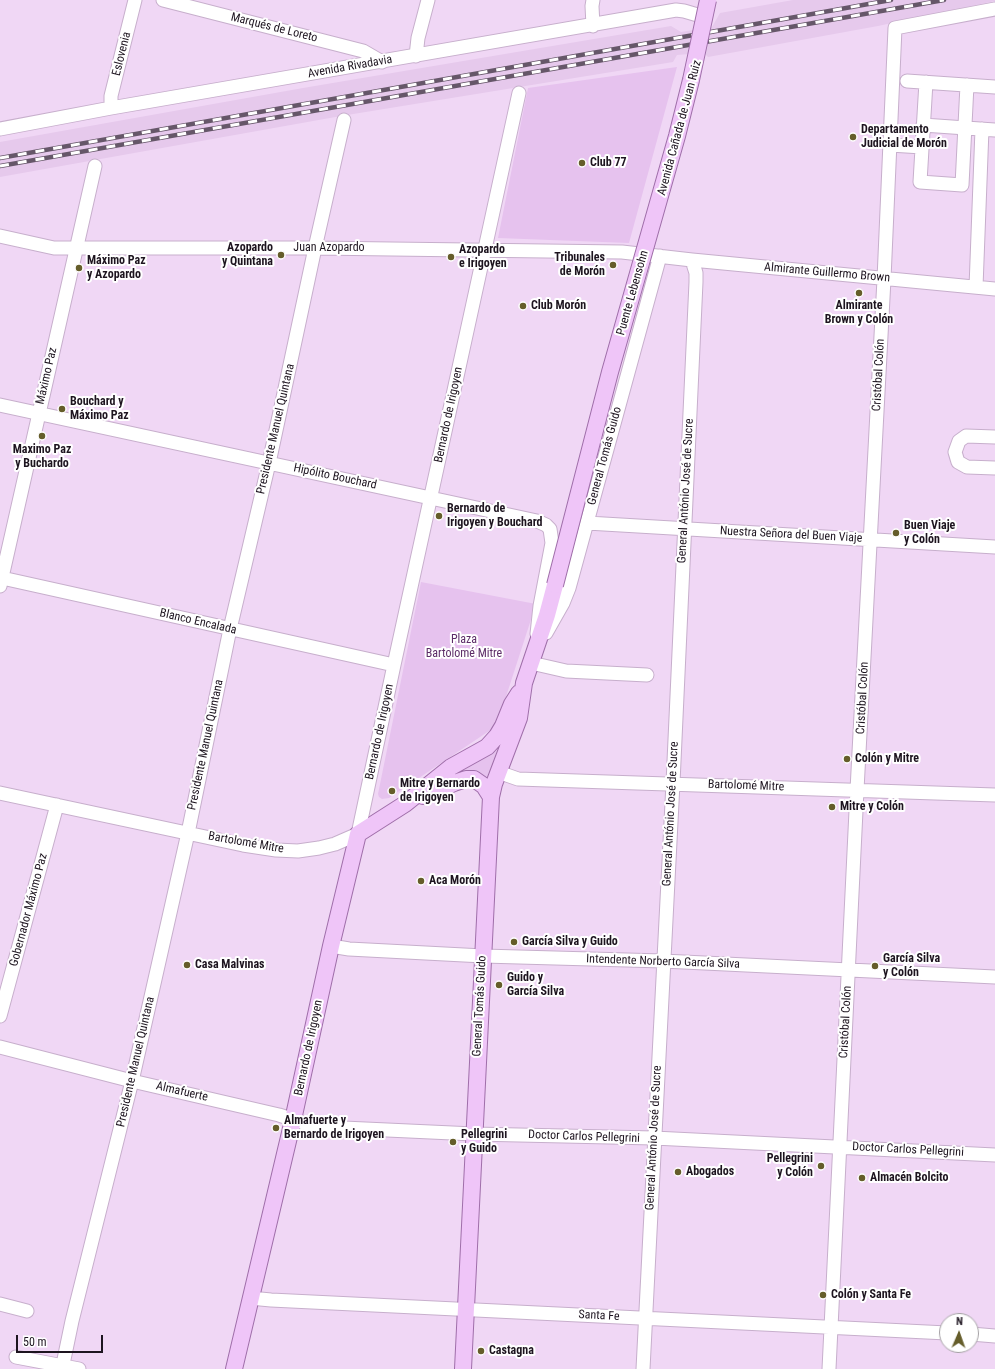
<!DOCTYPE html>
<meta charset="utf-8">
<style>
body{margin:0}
#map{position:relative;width:995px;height:1369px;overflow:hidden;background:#f0d7f5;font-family:"Roboto Condensed",sans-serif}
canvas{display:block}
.north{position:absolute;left:939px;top:1313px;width:40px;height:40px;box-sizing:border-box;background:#fff;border:1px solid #a5a1a5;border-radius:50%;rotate:2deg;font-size:11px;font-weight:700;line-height:16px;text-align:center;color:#1d141f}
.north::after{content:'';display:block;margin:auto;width:14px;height:18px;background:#655d2a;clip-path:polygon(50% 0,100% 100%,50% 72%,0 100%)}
.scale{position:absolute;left:16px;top:1335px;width:87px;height:18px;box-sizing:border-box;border:2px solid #1d141f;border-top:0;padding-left:5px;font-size:12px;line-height:14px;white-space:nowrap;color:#1d141f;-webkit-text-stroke:3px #fff;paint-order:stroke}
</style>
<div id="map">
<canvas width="995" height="1369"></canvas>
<div class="north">N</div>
<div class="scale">50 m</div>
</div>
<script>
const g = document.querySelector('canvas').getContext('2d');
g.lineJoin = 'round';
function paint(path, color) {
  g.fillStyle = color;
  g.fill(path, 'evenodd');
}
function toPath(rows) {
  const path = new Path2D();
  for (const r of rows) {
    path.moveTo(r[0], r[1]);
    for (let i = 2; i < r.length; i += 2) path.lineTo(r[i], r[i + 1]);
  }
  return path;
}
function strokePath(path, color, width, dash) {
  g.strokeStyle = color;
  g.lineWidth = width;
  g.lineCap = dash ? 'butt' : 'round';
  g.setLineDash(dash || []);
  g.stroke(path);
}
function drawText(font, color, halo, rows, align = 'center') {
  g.font = font + ' "Roboto Condensed",sans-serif';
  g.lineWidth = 4;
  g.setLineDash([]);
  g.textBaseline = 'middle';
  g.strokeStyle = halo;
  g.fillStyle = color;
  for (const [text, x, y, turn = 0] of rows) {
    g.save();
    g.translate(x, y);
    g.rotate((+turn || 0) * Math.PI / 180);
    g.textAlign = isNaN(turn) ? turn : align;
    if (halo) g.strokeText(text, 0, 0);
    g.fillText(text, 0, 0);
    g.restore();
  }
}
paint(toPath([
 [793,0,995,0,995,1,878,26,708,57,704,53,677,55,673,62,341,116,0,177,0,142,303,88,671,26,681,32,712,27,720,13]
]), '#e6c9ec');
paint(toPath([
 [677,67,629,243,498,238,528,88],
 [421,582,536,604,502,709,492,729,389,798,382,799,379,797,378,794],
 [508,727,489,785,456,778,452,773]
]), '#e6c2ee');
const minor = toPath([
 [163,0,363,51,382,62],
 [593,26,592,6,593,0],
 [416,56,418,38,428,0],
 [907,81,995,87],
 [926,82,920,182,962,185,967,85],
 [111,108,111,96,135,0],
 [923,125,995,130],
 [0,129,111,108,676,10,684,11,701,16],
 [890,145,922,147],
 [0,236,54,248,315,248,622,252,692,260,995,289],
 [976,287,982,129],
 [0,405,537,521,546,525,550,529,552,543,540,606,537,634],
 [995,437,966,436,959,441,955,452,958,462,967,467,995,468],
 [587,523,995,547],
 [2,578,394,665],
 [0,586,95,166],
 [546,633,563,603,569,588,660,256],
 [531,663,566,671,647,675],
 [498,772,518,779,995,795],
 [0,793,243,845,276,850,298,851,319,848,335,844,358,834,394,665,519,93],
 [331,946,349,949,483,956,663,961,995,977],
 [0,1016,57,805],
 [0,1047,132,1081,279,1115,310,1125,322,1127,474,1134,654,1138,995,1155],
 [250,1298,271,1300,947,1333],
 [0,1304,27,1311],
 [971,1334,995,1336],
 [16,1357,79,1369],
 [62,1369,72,1321,132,1081,188,833,230,629,269,463,315,248,344,120],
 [643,1369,673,783,696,282,696,273,692,260],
 [829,1369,857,790,884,279,895,28,995,9]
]);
const major = toPath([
 [423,796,454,783,466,779,474,779,484,786,491,797],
 [234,1369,293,1120,331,946,358,834,405,804,451,767,487,747,497,736,503,726,512,704,519,693],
 [463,1369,491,797,494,784,519,718,524,683,547,615,555,585]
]);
strokePath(minor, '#c7afcc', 15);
strokePath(major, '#9f6ea9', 18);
strokePath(minor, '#fff', 13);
strokePath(major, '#efc5f8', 16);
const rail = toPath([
 [0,158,891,0],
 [0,166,944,0]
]);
strokePath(rail, '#665769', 4.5);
strokePath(rail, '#fff', 3, [9]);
const majorBridge = toPath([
 [555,585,610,372,677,136,691,80,708,0]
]);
strokePath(majorBridge, '#9f6ea9', 18, []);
strokePath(majorBridge, '#efc5f8', 16);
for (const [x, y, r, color] of [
 [853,137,4,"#655d2a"],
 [582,163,4,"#655d2a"],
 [281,255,4,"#655d2a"],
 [451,257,4,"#655d2a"],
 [613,265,4,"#655d2a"],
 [79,268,4,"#655d2a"],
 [859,293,4,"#655d2a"],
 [523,306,4,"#655d2a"],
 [62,409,4,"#655d2a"],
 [42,436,4,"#655d2a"],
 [439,516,4,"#655d2a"],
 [896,533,4,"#655d2a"],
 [847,759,4,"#655d2a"],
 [392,791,4,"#655d2a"],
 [832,807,4,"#655d2a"],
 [421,881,4,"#655d2a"],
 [514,942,4,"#655d2a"],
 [187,965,4,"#655d2a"],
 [875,966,4,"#655d2a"],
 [499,985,4,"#655d2a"],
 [276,1128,4,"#655d2a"],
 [453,1142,4,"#655d2a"],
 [821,1166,4,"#655d2a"],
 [678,1172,4,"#655d2a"],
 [862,1178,4,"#655d2a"],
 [823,1295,4,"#655d2a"],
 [481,1351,4,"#655d2a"]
]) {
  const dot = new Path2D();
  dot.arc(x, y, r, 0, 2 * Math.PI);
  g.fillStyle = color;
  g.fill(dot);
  strokePath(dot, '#fff', 1.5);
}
drawText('12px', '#1d141f', '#fff', [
 ["Marqués de Loreto",274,28,14],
 ["Eslovenia",122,54,-76],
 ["Avenida Rivadavia",350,67,-10],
 ["Avenida Cañada de Juan Ruiz",680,128,-75],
 ["Juan Azopardo",329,248],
 ["Almirante Guillermo Brown",827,273,5],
 ["Puente Lebensohn",633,293,-74],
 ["Cristóbal Colón",879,375,-87],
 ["Máximo Paz",47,376,-77],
 ["Bernardo de Irigoyen",449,415,-78],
 ["Presidente Manuel Quintana",276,429,-77],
 ["General Tomás Guido",605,456,-75],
 ["Hipólito Bouchard",335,477,12],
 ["General António José de Sucre",686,491,-87],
 ["Nuestra Señora del Buen Viaje",791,535,3],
 ["Blanco Encalada",198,622,13],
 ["Cristóbal Colón",863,698,-87],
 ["Bernardo de Irigoyen",380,732,-78],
 ["Presidente Manuel Quintana",206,745,-78],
 ["Bartolomé Mitre",746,786,2],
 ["General António José de Sucre",671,814,-87],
 ["Bartolomé Mitre",246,843,10],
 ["Gobernador Máximo Paz",29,910,-75],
 ["Intendente Norberto García Silva",663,962,2],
 ["General Tomás Guido",480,1006,-87],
 ["Cristóbal Colón",846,1022,-87],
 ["Bernardo de Irigoyen",309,1048,-78],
 ["Presidente Manuel Quintana",136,1062,-77],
 ["Almafuerte",182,1092,13],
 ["Doctor Carlos Pellegrini",584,1137,2],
 ["General António José de Sucre",654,1138,-87],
 ["Doctor Carlos Pellegrini",908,1150,3],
 ["Santa Fe",599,1316,3]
]);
drawText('bold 12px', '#1d141f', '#fff', [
 ["Departamento",861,130],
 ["Judicial de Morón",861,144],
 ["Club 77",590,163],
 ["Azopardo",273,248,"right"],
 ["y Quintana",273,262,"right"],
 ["Azopardo",459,250],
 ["e Irigoyen",459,264],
 ["Tribunales",605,258,"right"],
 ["de Morón",605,272,"right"],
 ["Máximo Paz",87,261],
 ["y Azopardo",87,275],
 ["Club Morón",531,306],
 ["Almirante",859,306,"center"],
 ["Brown y Colón",859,320,"center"],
 ["Bouchard y",70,402],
 ["Máximo Paz",70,416],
 ["Maximo Paz",42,450,"center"],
 ["y Buchardo",42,464,"center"],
 ["Bernardo de",447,509],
 ["Irigoyen y Bouchard",447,523],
 ["Buen Viaje",904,526],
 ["y Colón",904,540],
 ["Colón y Mitre",855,759],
 ["Mitre y Bernardo",400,784],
 ["de Irigoyen",400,798],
 ["Mitre y Colón",840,807],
 ["Aca Morón",429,881],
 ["García Silva y Guido",522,942],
 ["García Silva",883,959],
 ["y Colón",883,973],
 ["Casa Malvinas",195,965],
 ["Guido y",507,978],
 ["García Silva",507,992],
 ["Almafuerte y",284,1121],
 ["Bernardo de Irigoyen",284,1135],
 ["Pellegrini",461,1135],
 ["y Guido",461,1149],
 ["Pellegrini",813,1159,"right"],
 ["y Colón",813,1173,"right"],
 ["Abogados",686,1172],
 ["Almacén Bolcito",870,1178],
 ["Colón y Santa Fe",831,1295],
 ["Castagna",489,1351]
], 'left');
drawText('12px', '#5c2c67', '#fff', [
 ["Plaza",464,640],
 ["Bartolomé Mitre",464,654]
]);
</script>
